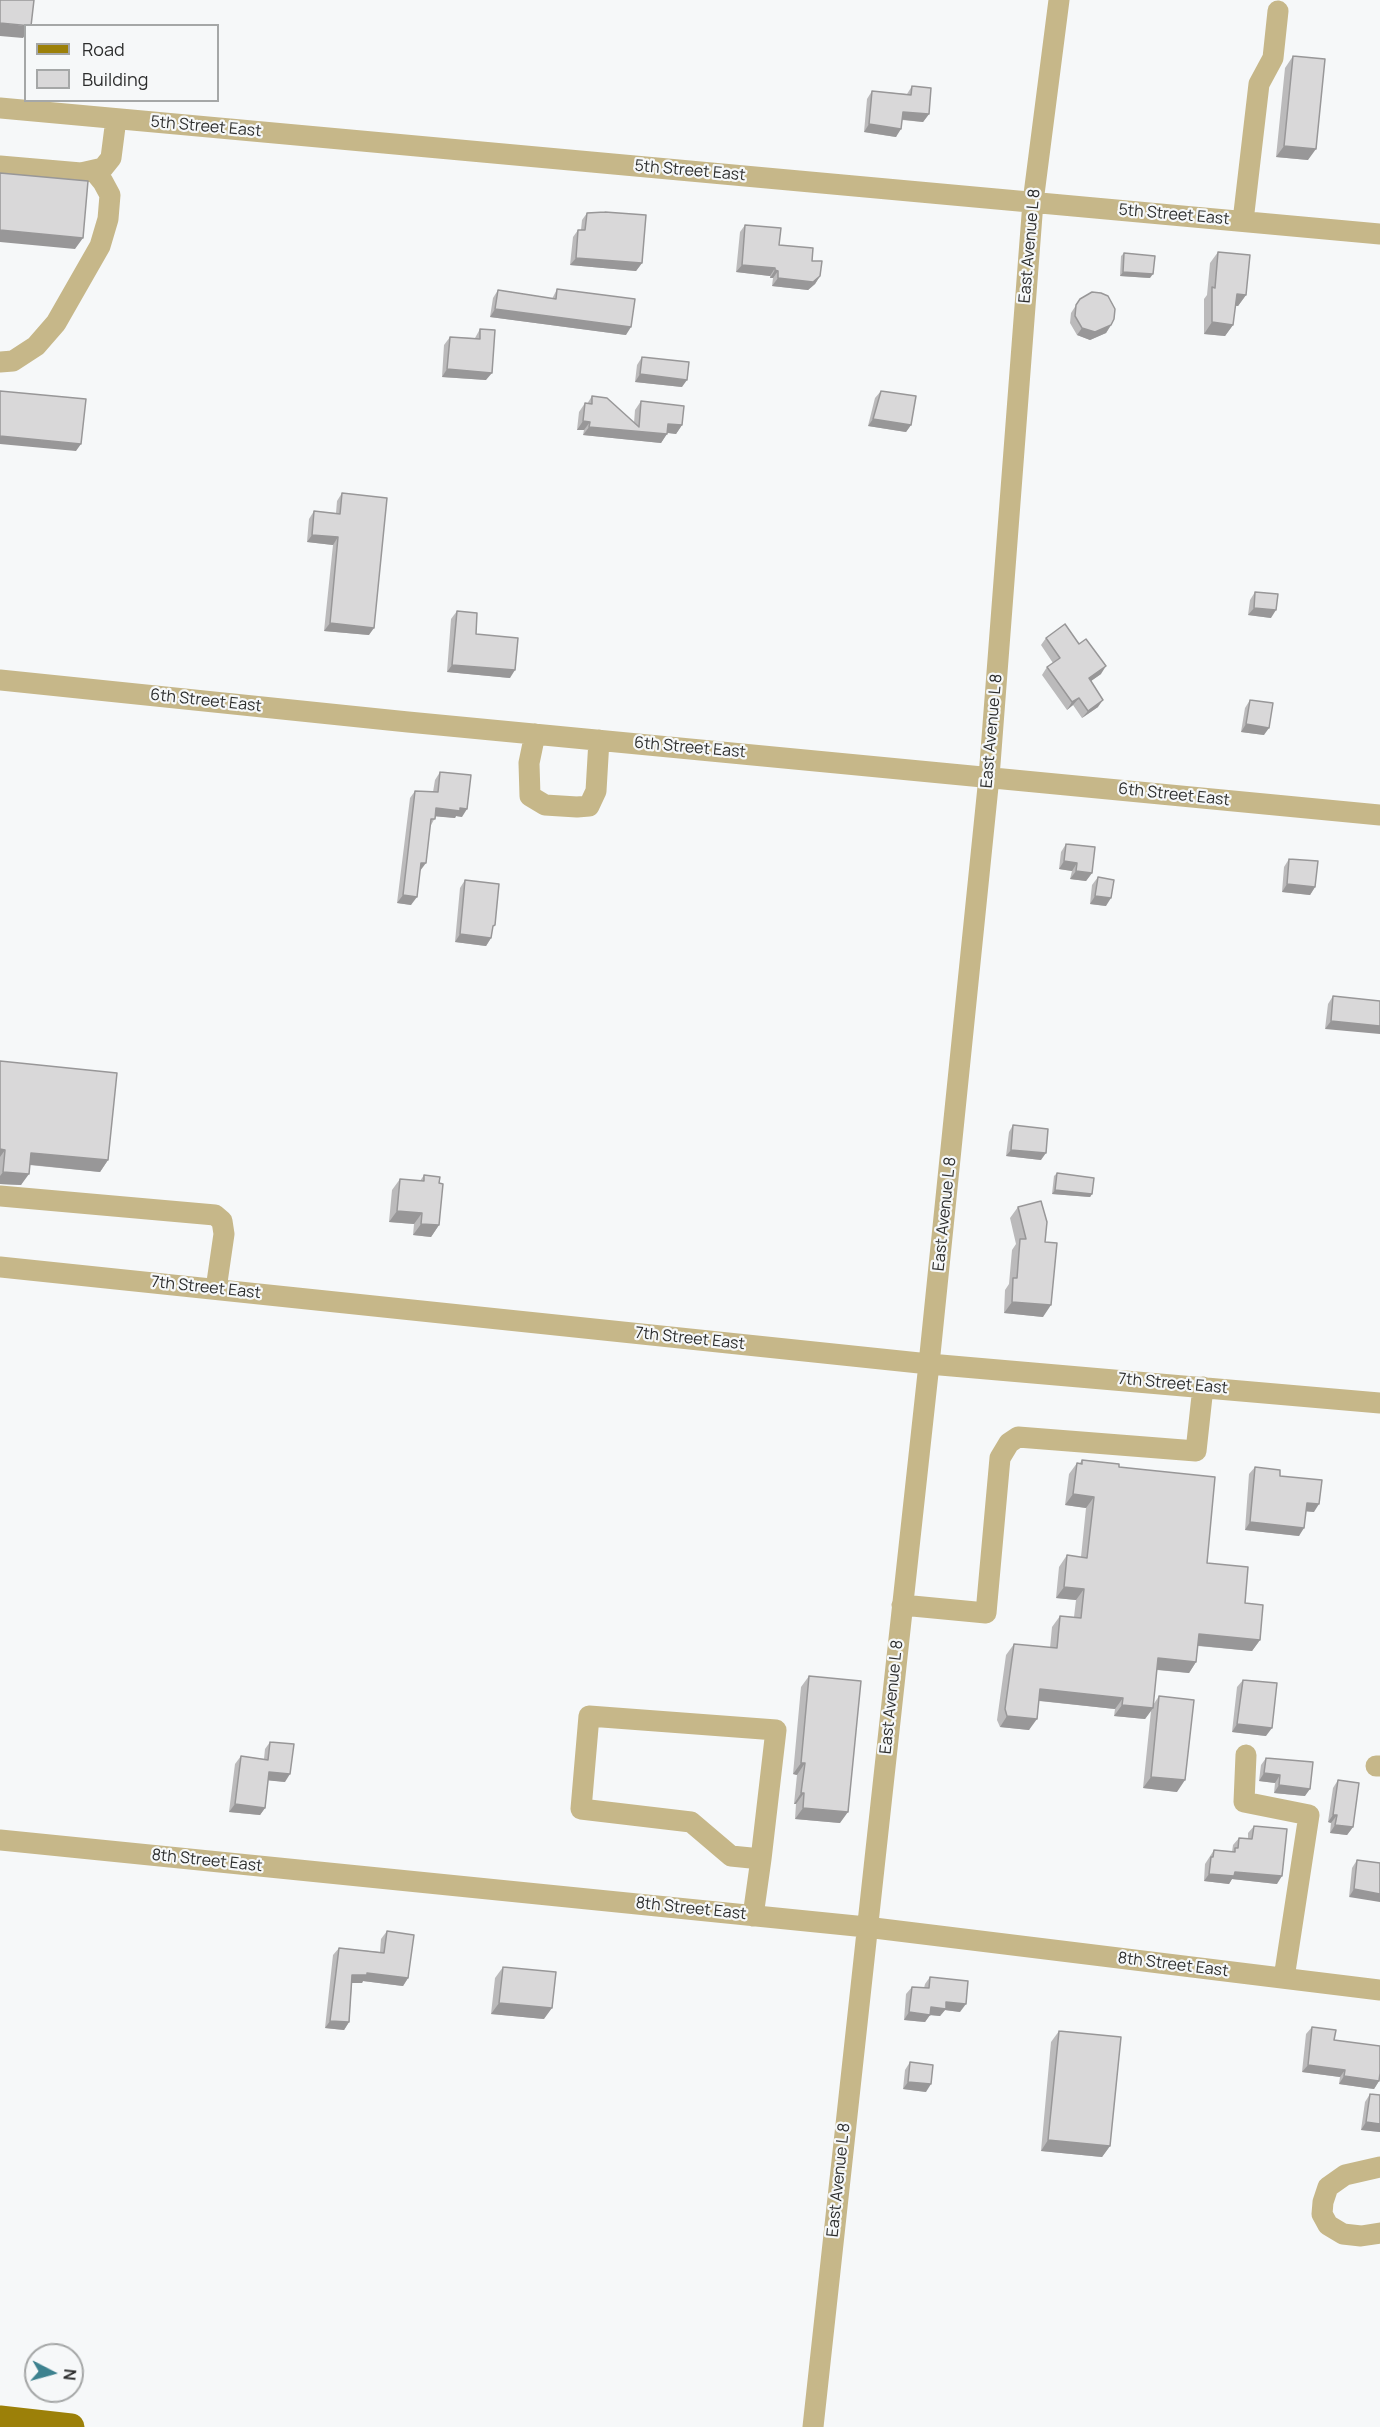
<!DOCTYPE html>
<style>
body{margin:0}
#map{position:relative;width:1380px;height:2427px;overflow:hidden;background:#f6f8f9;font-family:Manrope,sans-serif}
canvas{display:block}
.legend{position:absolute;left:24px;top:24px;width:195px;height:78px;box-sizing:border-box;background:#f6f8f9;border:2px solid #a5a7a7;margin:0;padding:8px 10px;list-style:none;font-size:18px;color:#2c2d2d}
.legend li{display:flex;align-items:center;gap:12px;height:30px}
.legend b{width:30px;border:2px solid #a5a7a7}
.north{position:absolute;left:24px;top:2343px;width:60px;height:60px;box-sizing:border-box;background:#f6f8f9;border:2px solid #a5a7a7;border-radius:50%;rotate:96deg;font-size:16px;font-weight:700;line-height:24px;text-align:center;color:#2c2d2d}
.north::after{content:'';display:block;margin:auto;width:21px;height:27px;background:#3d828f;clip-path:polygon(50% 0,100% 100%,50% 72%,0 100%)}
</style>
<div id="map">
<canvas width="1380" height="2427"></canvas>
<ul class="legend">
<li><b style="height:8px;background:#9c8009"></b>Road</li>
<li><b style="height:16px;background:#d9d8d9"></b>Building</li>
</ul>
<div class="north">N</div>
</div>
<script>
const g = document.querySelector('canvas').getContext('2d');
g.lineJoin = 'round';
function toPath(rows) {
  const path = new Path2D();
  for (const r of rows) {
    path.moveTo(r[0], r[1]);
    for (let i = 2; i < r.length; i += 2) path.lineTo(r[i], r[i + 1]);
  }
  return path;
}
function strokePath(path, color, width, dash) {
  g.strokeStyle = color;
  g.lineWidth = width;
  g.lineCap = dash ? 'butt' : 'round';
  g.setLineDash(dash || []);
  g.stroke(path);
}
function paint(path, color) {
  g.fillStyle = color;
  g.fill(path, 'evenodd');
}
function drawText(font, color, halo, rows, align = 'center') {
  g.font = font + ' Manrope,sans-serif';
  g.lineWidth = 4.5;
  g.setLineDash([]);
  g.textBaseline = 'middle';
  g.strokeStyle = halo;
  g.fillStyle = color;
  for (const [text, x, y, turn = 0] of rows) {
    g.save();
    g.translate(x, y);
    g.rotate((+turn || 0) * Math.PI / 180);
    g.textAlign = isNaN(turn) ? turn : align;
    if (halo) g.strokeText(text, 0, 0);
    g.fillText(text, 0, 0);
    g.restore();
  }
}
strokePath(toPath([
 [0,108,1380,234],
 [0,166,81,173,103,168,111,158,116,119],
 [1243,221,1259,84,1273,58,1278,11],
 [0,362,13,361,36,346,56,323,100,246,108,219,110,195,103,182,94,171],
 [0,680,408,722,1380,815],
 [535,734,529,763,530,796,545,805,577,807,589,806,596,791,599,740],
 [0,1196,215,1215,222,1221,224,1234,216,1289],
 [0,1267,929,1364,1380,1403],
 [902,1605,986,1613,1000,1458,1009,1443,1018,1437,1196,1451,1203,1387],
 [1246,1755,1244,1802,1309,1815,1284,1978],
 [1376,1766,1380,1766],
 [0,1840,866,1927,1380,1990],
 [753,1916,761,1859,776,1730,589,1716,581,1809,691,1822,731,1856,761,1859],
 [1380,2167,1345,2175,1328,2187,1323,2202,1322,2214,1328,2225,1343,2234,1361,2236,1380,2233],
 [813,2427,929,1364,989,777,1033,202,1059,0]
]), '#c6b789', 21);
strokePath(toPath([
 [0,2419,71,2427]
]), '#9c8009', 27);
paint(toPath([
 [1293,56,1308,160,1276,157,1285,68],
 [912,86,929,114,923,122,902,120,896,137,864,132,867,99,872,91,907,94],
 [587,213,642,263,636,271,570,265,573,237,578,230,581,230,582,220],
 [745,225,779,245,812,261,820,276,815,284,808,290,772,286,773,278,770,278,770,276,736,272,740,232],
 [1218,252,1246,295,1238,306,1235,306,1233,325,1225,336,1204,334,1204,299,1207,295,1210,263],
 [1124,253,1150,278,1120,276,1121,256],
 [557,289,626,335,490,317,493,298,498,290,552,299],
 [1080,299,1111,325,1106,333,1090,340,1077,335,1070,323,1071,313],
 [480,329,486,380,442,377,444,345,450,337,475,338],
 [642,357,682,387,635,382,637,365],
 [881,391,911,425,906,432,868,426,875,398],
 [592,396,634,423,635,410,641,401,682,425,676,434,667,433,661,443,583,435,584,430,577,430,579,412,585,403,587,404],
 [342,493,369,635,324,631,333,545,307,542,309,519,314,511,336,513,337,501],
 [1255,592,1271,618,1248,615,1250,600],
 [457,611,476,634,510,678,447,672,451,619],
 [1046,638,1101,674,1091,681,1098,707,1082,718,1073,705,1067,710,1042,675,1047,667,1053,663,1041,645],
 [1250,700,1264,735,1241,732,1245,708],
 [440,772,462,817,456,816,455,818,436,816,430,827,420,871,411,905,397,903,410,798,415,791,433,792,435,780],
 [1066,844,1092,873,1086,881,1070,879,1072,871,1059,869,1061,852],
 [1289,859,1315,887,1310,895,1282,892,1284,867],
 [1098,877,1106,906,1090,904,1092,885],
 [465,880,492,929,491,938,486,946,455,942,460,888],
 [1333,996,1380,1001,1325,1029,1328,1004],
 [0,1061,108,1160,100,1172,29,1165,21,1185,0,1184],
 [1013,1125,1041,1160,1006,1156,1009,1132],
 [1057,1173,1092,1194,1090,1197,1052,1194,1054,1176],
 [424,1175,439,1183,439,1225,431,1237,413,1235,414,1224,389,1222,392,1190,400,1179,420,1181],
 [1018,1207,1045,1242,1043,1317,1004,1313,1005,1290,1009,1284,1012,1250,1016,1244,1010,1218],
 [1082,1460,1119,1467,1207,1563,1245,1603,1260,1640,1252,1651,1198,1646,1196,1662,1189,1673,1157,1670,1153,1705,1159,1696,1177,1792,1143,1788,1151,1711,1145,1719,1114,1716,1115,1709,1039,1701,1029,1730,1000,1727,997,1720,1006,1655,1014,1644,1050,1648,1052,1627,1060,1616,1074,1617,1076,1600,1056,1598,1059,1567,1067,1555,1081,1557,1086,1508,1065,1505,1069,1474,1077,1463,1080,1463],
 [1255,1467,1280,1476,1314,1512,1306,1511,1299,1536,1245,1530,1249,1474],
 [809,1676,840,1823,795,1819,796,1804,794,1804,797,1775,793,1774,801,1687],
 [1243,1680,1266,1736,1232,1732,1237,1687],
 [270,1742,285,1782,268,1780,265,1808,260,1815,229,1812,235,1764,241,1756,264,1759,265,1749],
 [1266,1758,1305,1796,1274,1793,1275,1783,1259,1781,1261,1765],
 [1338,1780,1353,1827,1347,1835,1330,1833,1331,1823,1328,1822,1333,1788],
 [1254,1826,1277,1884,1232,1879,1229,1884,1204,1881,1205,1864,1214,1850,1232,1852,1233,1845,1239,1838,1248,1839,1248,1833],
 [1357,1860,1380,1863,1349,1897,1352,1868],
 [387,1931,408,1978,403,1986,363,1981,362,1983,352,1983,349,2022,344,2030,325,2028,333,1955,339,1948,380,1952,381,1939],
 [503,1967,544,2019,491,2014,495,1978],
 [930,1977,960,2012,945,2010,940,2016,930,2015,925,2022,904,2020,906,1994,912,1987,924,1988,925,1984],
 [1312,2027,1334,2040,1379,2081,1374,2089,1339,2084,1340,2077,1302,2072,1306,2034],
 [1059,2031,1110,2146,1102,2157,1041,2151,1051,2042],
 [910,2062,926,2092,903,2089,905,2070],
 [1370,2094,1380,2095,1380,2132,1361,2130,1365,2102]
]), '#bbbabb');
paint(toPath([
 [0,23,26,26,26,34,23,38,0,36],
 [903,112,929,114,923,122,897,119],
 [869,124,901,129,896,137,864,132],
 [1284,146,1316,149,1308,160,1276,157],
 [0,230,83,238,75,249,0,242],
 [576,258,642,263,636,271,570,265],
 [742,265,775,268,770,276,736,272],
 [775,270,778,271,773,278,770,278],
 [1123,272,1153,274,1150,278,1120,276],
 [820,276,815,284,808,290,772,286,778,278],
 [1237,294,1246,295,1238,306,1229,305],
 [495,309,631,327,626,335,490,317],
 [1212,322,1233,325,1225,336,1204,334],
 [1111,325,1106,333,1090,340,1077,335,1082,328],
 [447,369,492,373,486,380,442,377],
 [640,374,687,380,682,387,635,382],
 [873,419,911,425,906,432,868,426],
 [583,421,590,422,584,430,577,430],
 [668,424,682,425,676,434,662,432],
 [589,427,667,434,661,443,583,435],
 [0,436,81,444,76,451,0,444],
 [312,535,338,537,333,545,307,542],
 [1254,608,1276,610,1271,618,1248,615],
 [330,623,374,628,369,635,324,631],
 [452,665,515,670,510,678,447,672],
 [1106,666,1101,674,1084,686,1089,678],
 [1079,698,1073,705,1067,710,1072,702],
 [1103,700,1098,707,1082,718,1088,711],
 [1246,724,1269,728,1264,735,1241,732],
 [436,808,460,808,467,809,462,817,456,816,455,818,431,816],
 [1064,861,1077,863,1072,871,1059,869],
 [421,863,426,863,420,871,415,870],
 [1076,871,1092,873,1086,881,1070,879],
 [1287,884,1315,887,1310,895,1282,892],
 [403,895,417,897,411,905,397,903],
 [1095,896,1111,898,1106,906,1090,904],
 [460,934,491,938,486,946,455,942],
 [1331,1021,1380,1026,1380,1034,1325,1029],
 [0,1149,5,1150,0,1157],
 [1011,1150,1046,1153,1041,1160,1006,1156],
 [31,1153,108,1160,100,1172,23,1164],
 [3,1172,29,1174,21,1185,0,1184,0,1176],
 [1055,1190,1092,1194,1090,1197,1052,1194],
 [397,1211,422,1213,414,1224,389,1222],
 [421,1224,439,1225,431,1237,413,1235],
 [1012,1302,1051,1305,1043,1317,1004,1313],
 [1073,1494,1094,1497,1086,1508,1065,1505],
 [1307,1503,1319,1504,1314,1512,1302,1511],
 [1250,1522,1304,1528,1299,1536,1245,1530],
 [1064,1587,1084,1589,1076,1600,1056,1598],
 [1199,1634,1260,1640,1252,1651,1191,1645],
 [1158,1658,1196,1662,1189,1673,1150,1669],
 [1040,1689,1123,1698,1115,1709,1032,1700],
 [1122,1705,1153,1708,1145,1719,1114,1716],
 [1007,1716,1037,1719,1029,1730,1000,1727],
 [1237,1724,1272,1728,1266,1736,1232,1732],
 [801,1763,805,1763,797,1775,793,1774],
 [269,1772,290,1774,285,1782,264,1780],
 [1264,1773,1280,1775,1275,1783,1259,1781],
 [1151,1777,1185,1780,1177,1792,1143,1788],
 [1279,1785,1310,1789,1305,1796,1274,1793],
 [801,1793,804,1793,796,1804,794,1804],
 [235,1804,265,1808,260,1815,229,1812],
 [803,1808,848,1812,840,1823,795,1819],
 [1333,1815,1337,1815,1331,1823,1328,1822],
 [1335,1825,1353,1827,1347,1835,1330,1833],
 [1235,1872,1282,1876,1277,1884,1232,1879,1229,1884,1204,1881,1209,1874],
 [1354,1889,1380,1894,1380,1902,1349,1897],
 [367,1973,408,1978,403,1986,363,1981,362,1983,347,1983,352,1975],
 [946,2002,966,2004,960,2012,945,2010,940,2016,930,2015,925,2022,904,2020,909,2012],
 [499,2003,552,2008,544,2019,491,2014],
 [330,2021,349,2022,344,2030,325,2028],
 [1308,2065,1345,2070,1340,2077,1302,2072],
 [1344,2076,1379,2081,1374,2089,1339,2084],
 [908,2082,931,2084,926,2092,903,2089],
 [1366,2122,1380,2124,1380,2132,1361,2130],
 [1048,2140,1110,2146,1102,2157,1041,2151]
]), '#989798');
const building = toPath([
 [0,0,34,0,31,26,0,23,0,0],
 [1293,56,1325,59,1316,149,1284,146,1293,56],
 [912,86,931,88,929,114,903,112,901,129,869,124,872,91,911,95,912,86],
 [0,173,88,181,83,238,0,230,0,173],
 [605,212,646,215,642,263,576,258,578,230,585,230,587,213,605,212],
 [745,225,781,228,779,245,813,248,812,261,822,261,820,276,813,282,778,278,778,271,775,270,775,268,742,265,745,225],
 [1218,252,1250,255,1246,295,1237,294,1233,325,1212,322,1212,287,1215,288,1218,252],
 [1124,253,1155,256,1153,274,1123,272,1124,253],
 [557,289,635,299,631,327,495,309,498,290,556,299,557,289],
 [1092,292,1101,293,1108,296,1115,309,1114,319,1111,325,1095,332,1082,328,1075,316,1076,305,1080,299,1092,292],
 [480,329,495,330,492,373,447,369,450,337,480,339,480,329],
 [642,357,689,362,687,380,640,374,642,357],
 [0,391,86,399,81,444,0,436,0,391],
 [881,391,916,396,911,425,873,419,881,391],
 [592,396,607,398,639,427,641,401,684,406,682,425,668,424,667,434,589,427,590,422,583,421,585,403,592,404,592,396],
 [342,493,387,498,374,628,330,623,338,537,312,535,314,511,340,514,342,493],
 [1255,592,1278,594,1276,610,1254,608,1255,592],
 [457,611,477,613,476,634,518,638,515,670,452,665,457,611],
 [1065,624,1079,644,1086,639,1106,666,1089,678,1103,700,1088,711,1079,698,1072,702,1047,667,1060,658,1046,638,1065,624],
 [1250,700,1273,703,1269,728,1246,724,1250,700],
 [440,772,471,775,467,809,460,808,460,811,436,808,435,819,431,819,426,863,421,863,417,897,403,895,415,791,438,792,440,772],
 [1066,844,1095,847,1092,873,1076,871,1077,863,1064,861,1066,844],
 [1289,859,1318,861,1315,887,1287,884,1289,859],
 [1098,877,1114,880,1111,898,1095,896,1098,877],
 [465,880,499,884,495,925,493,926,491,938,460,934,465,880],
 [1333,996,1380,1001,1380,1026,1331,1021,1333,996],
 [0,1061,117,1073,108,1160,31,1153,29,1174,3,1172,5,1150,0,1149,0,1061],
 [1013,1125,1048,1129,1046,1153,1011,1150,1013,1125],
 [1057,1173,1094,1178,1092,1194,1055,1190,1057,1173],
 [424,1175,440,1177,439,1183,443,1184,439,1225,421,1224,422,1213,397,1211,400,1179,424,1181,424,1175],
 [1041,1201,1047,1222,1045,1242,1057,1243,1051,1305,1012,1302,1013,1278,1017,1278,1020,1239,1026,1239,1018,1207,1041,1201],
 [1082,1460,1119,1464,1119,1467,1215,1477,1207,1563,1248,1567,1245,1603,1263,1605,1260,1640,1199,1634,1196,1662,1158,1658,1153,1708,1122,1705,1123,1698,1040,1689,1037,1719,1007,1716,1005,1709,1014,1644,1057,1648,1060,1616,1081,1618,1084,1589,1064,1587,1067,1555,1087,1558,1094,1497,1073,1494,1077,1463,1082,1464,1082,1460],
 [1255,1467,1280,1470,1280,1476,1322,1480,1319,1504,1307,1503,1304,1528,1250,1522,1255,1467],
 [809,1676,861,1681,848,1812,803,1808,804,1793,801,1793,805,1763,801,1763,809,1676],
 [1243,1680,1277,1683,1272,1728,1237,1724,1243,1680],
 [1159,1696,1194,1700,1185,1780,1151,1777,1159,1696],
 [270,1742,294,1744,290,1774,269,1772,265,1808,235,1804,241,1756,268,1760,270,1742],
 [1266,1758,1313,1762,1310,1789,1279,1785,1280,1775,1264,1773,1266,1758],
 [1338,1780,1359,1783,1353,1827,1335,1825,1337,1815,1333,1815,1338,1780],
 [1254,1826,1287,1829,1282,1876,1235,1872,1234,1876,1209,1874,1211,1857,1213,1857,1214,1850,1235,1852,1235,1848,1238,1848,1239,1838,1252,1839,1254,1826],
 [1357,1860,1380,1863,1380,1894,1354,1889,1357,1860],
 [387,1931,414,1935,408,1978,367,1973,367,1975,352,1975,349,2022,330,2021,339,1948,384,1953,387,1931],
 [503,1967,556,1972,552,2008,499,2003,503,1967],
 [930,1977,968,1981,966,2004,946,2002,946,2009,931,2007,930,2015,909,2012,912,1987,929,1988,930,1977],
 [1312,2027,1336,2030,1334,2040,1380,2046,1380,2073,1379,2081,1344,2076,1345,2070,1308,2065,1312,2027],
 [1059,2031,1121,2037,1110,2146,1048,2140,1059,2031],
 [910,2062,933,2065,931,2084,908,2082,910,2062],
 [1370,2094,1380,2095,1380,2124,1366,2122,1370,2094]
]);
paint(building, '#d9d8d9');
strokePath(building, '#989798', 1.5);
drawText('16px', '#2c2d2d', '#f6f8f9', [
 ["5th Street East",206,127,5],
 ["5th Street East",690,171,5],
 ["5th Street East",1174,215,5],
 ["East Avenue L 8",1030,246,-85],
 ["6th Street East",206,701,6],
 ["East Avenue L 8",992,731,-85],
 ["6th Street East",690,748,5],
 ["6th Street East",1174,795,6],
 ["East Avenue L 8",945,1214,-84],
 ["7th Street East",206,1288,6],
 ["7th Street East",690,1339,6],
 ["7th Street East",1173,1384,5],
 ["East Avenue L 8",892,1697,-84],
 ["8th Street East",207,1861,6],
 ["8th Street East",691,1909,6],
 ["8th Street East",1173,1965,7],
 ["East Avenue L 8",839,2180,-84]
]);
</script>
